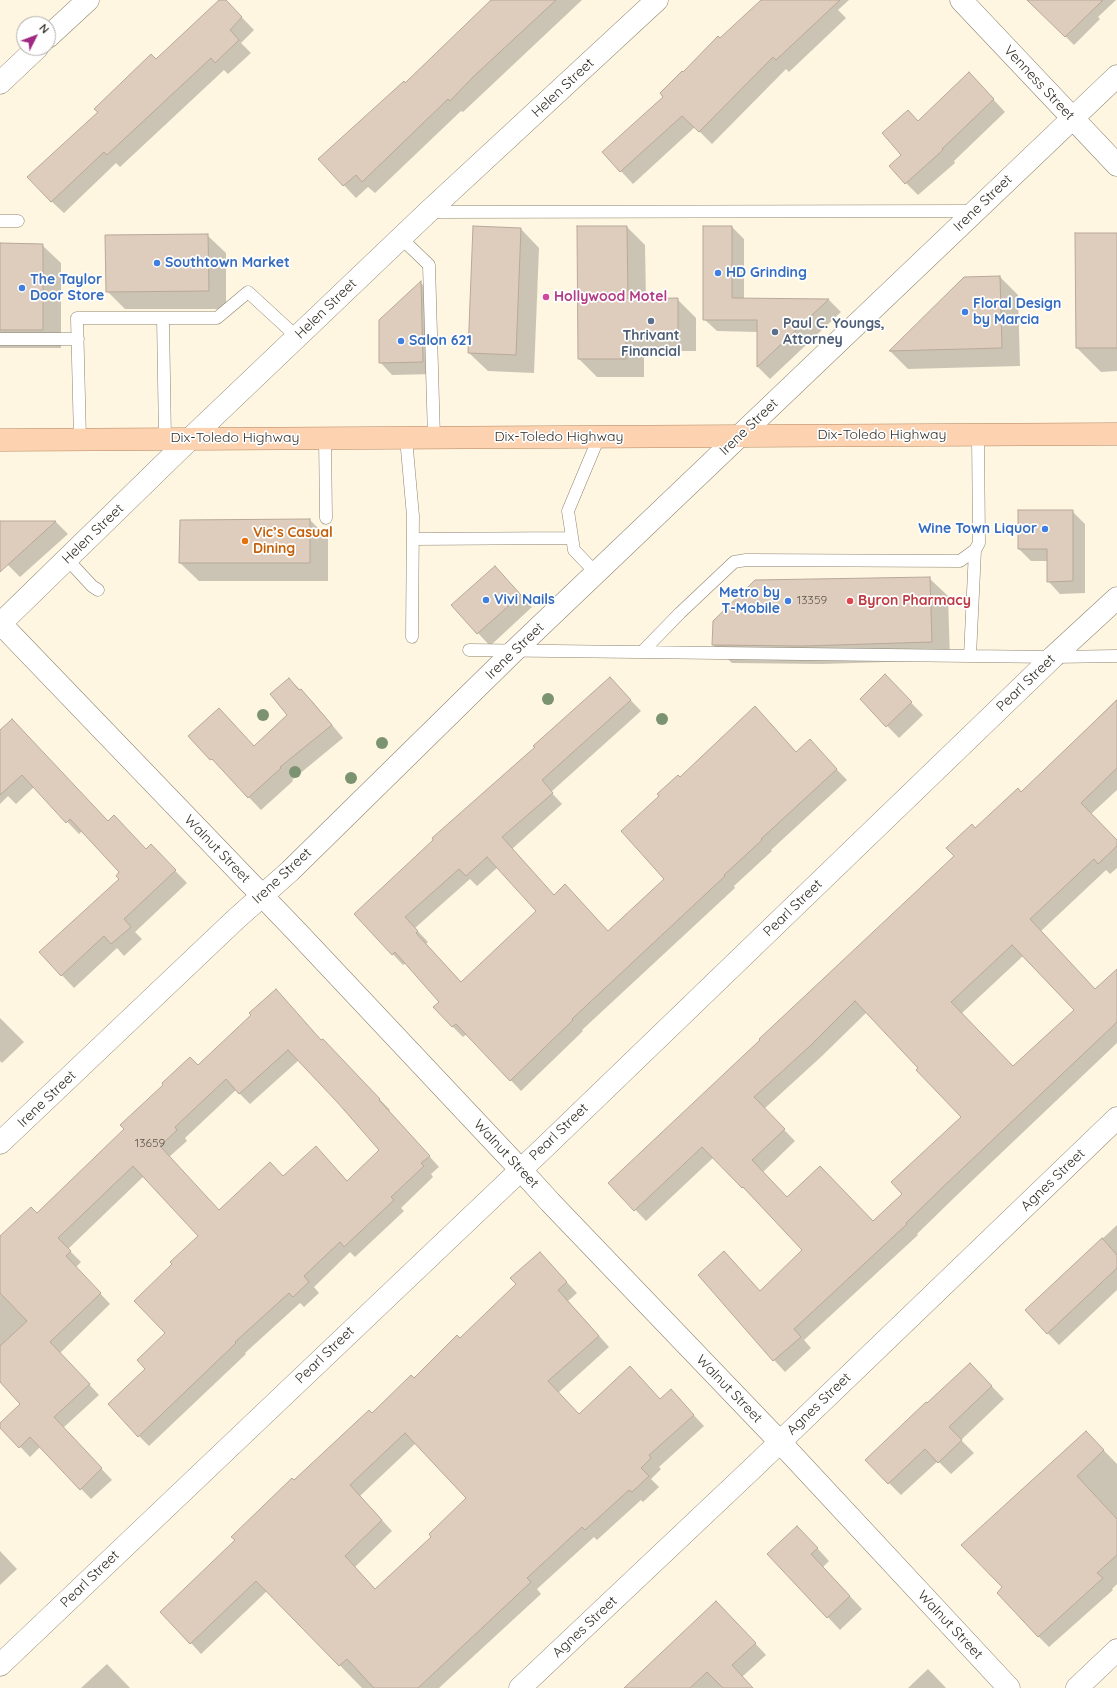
<!DOCTYPE html>
<meta charset="utf-8">
<style>
body{margin:0}
#map{position:relative;width:1117px;height:1688px;overflow:hidden;background:#fef6e1;font-family:Quicksand,sans-serif}
canvas{display:block}
.north{position:absolute;left:16px;top:16px;width:40px;height:40px;box-sizing:border-box;background:#fff;border:1px solid #adaca9;border-radius:50%;rotate:48deg;font-size:11px;font-weight:700;line-height:16px;text-align:center;color:#333028}
.north::after{content:'';display:block;margin:auto;width:14px;height:18px;background:#9f2983;clip-path:polygon(50% 0,100% 100%,50% 72%,0 100%)}
</style>
<div id="map">
<canvas width="1117" height="1688"></canvas>
<div class="north">N</div>
</div>
<script>
const g = document.querySelector('canvas').getContext('2d');
g.lineJoin = 'round';
function paint(path, color) {
  g.fillStyle = color;
  g.fill(path, 'evenodd');
}
function toPath(rows) {
  const path = new Path2D();
  for (const r of rows) {
    path.moveTo(r[0], r[1]);
    for (let i = 2; i < r.length; i += 2) path.lineTo(r[i], r[i + 1]);
  }
  return path;
}
function strokePath(path, color, width, dash) {
  g.strokeStyle = color;
  g.lineWidth = width;
  g.lineCap = dash ? 'butt' : 'round';
  g.setLineDash(dash || []);
  g.stroke(path);
}
function drawText(font, color, halo, rows, align = 'center') {
  g.font = font + ' Quicksand,sans-serif';
  g.lineWidth = 3.5;
  g.setLineDash([]);
  g.textBaseline = 'middle';
  g.strokeStyle = halo;
  g.fillStyle = color;
  for (const [text, x, y, turn = 0] of rows) {
    g.save();
    g.translate(x, y);
    g.rotate((+turn || 0) * Math.PI / 180);
    g.textAlign = isNaN(turn) ? turn : align;
    if (halo) g.strokeText(text, 0, 0);
    g.fillText(text, 0, 0);
    g.restore();
  }
}
paint(toPath([
 [221,0,225,0,254,30,241,43,251,53,228,74,224,70,120,167,116,163,64,213,51,201,99,112],
 [494,0,582,0,463,112,461,111,375,193,368,187,356,198,319,159,405,84],
 [763,0,849,0,838,10,846,18,789,72,786,69,712,144,695,127,633,184,603,152,665,97,720,39],
 [1029,0,1116,0,1098,17,1100,19,1074,45],
 [981,86,1005,112,954,161,955,163,918,195,906,183,903,155,918,122],
 [627,227,645,245,646,300,677,299,696,318,696,351,644,351,644,377,597,377,579,359],
 [732,227,744,239,744,299,829,300,841,312,770,379,758,367,758,332,717,331,704,319],
 [521,229,539,248,534,373,488,371,469,353],
 [1117,234,1117,371,1101,372,1077,348],
 [207,235,226,253,226,309,125,309,107,291],
 [0,244,42,245,61,263,61,348,0,348],
 [1000,277,1018,295,1020,366,908,369,890,351],
 [421,283,433,295,435,374,392,375,380,362],
 [1072,511,1085,524,1085,593,1060,594,1048,581,1048,561,1031,561,1019,549],
 [310,520,328,538,328,581,199,581,180,563,181,521],
 [0,522,56,522,68,534,20,577,0,557],
 [495,567,532,607,490,646,452,605],
 [929,578,948,596,950,660,822,664,732,663,713,645,714,621],
 [289,679,313,702,343,738,292,780,293,781,261,810,190,736,219,709,254,747,289,715],
 [897,688,923,715,899,738,861,699],
 [620,689,641,711,551,792,562,804,512,849,554,896,608,932,665,879,680,778,755,707,797,753,820,752,847,780,771,850,772,851,734,886,735,888,582,1030,583,1031,521,1091,467,1034,463,1037,453,1027,435,1007,440,1002,406,963,403,965,355,914],
 [498,867,538,911,462,983,426,944,428,942,415,928,470,879,477,886],
 [1117,699,1117,790,1091,814,1117,841,1117,868,1110,874,1106,870,1041,931,1095,990,1117,969,1117,1043,956,1196,917,1234,918,1235,804,1340,811,1348,785,1372,742,1325,761,1292,803,1250,714,1157,646,1221,610,1183,955,856,975,829,1022,793],
 [1023,956,1076,1010,1013,1067,962,1013],
 [867,1012,963,1117,903,1194,873,1222,788,1198,763,1172,795,1141,764,1109,822,1056],
 [0,731,109,822,146,850,163,858,187,883,135,932,142,939,124,956,117,948,74,988,40,952,120,879,121,872,82,831,79,834,34,787,16,804,8,796,0,804],
 [0,1018,24,1042,2,1063,0,1061],
 [322,1041,333,1051,390,1110,389,1111,439,1167,431,1174,433,1177,401,1208,404,1211,355,1257,350,1252,314,1287,319,1293,304,1307,300,1303,245,1353,246,1354,149,1446,139,1436,146,1369,166,1333,173,1264,200,1236,144,1176,68,1249,81,1262,76,1267,110,1304,60,1353,99,1395,63,1428,112,1480,91,1499,40,1447,30,1457,0,1426,22,1404,0,1381,0,1238,37,1214,198,1067],
 [299,1060,339,1102,381,1150,348,1182,326,1158,283,1177,219,1211,169,1157,187,1141,185,1138,236,1090,250,1104],
 [1117,1225,1117,1290,1059,1345,1026,1311],
 [550,1264,577,1293,568,1301,609,1347,558,1393,579,1415,661,1400,671,1391,704,1426,659,1467,661,1469,651,1479,659,1487,643,1502,641,1500,597,1540,594,1537,537,1589,541,1594,439,1688,362,1688,267,1591,201,1654,191,1643,236,1540,294,1482],
 [416,1443,468,1498,433,1537,376,1590,355,1567,392,1531,360,1496],
 [982,1376,1004,1399,961,1440,974,1453,951,1474,938,1461,901,1495,889,1483,927,1404],
 [1086,1432,1117,1464,1117,1584,1112,1589,1113,1590,1049,1647,1038,1636,1004,1587],
 [809,1539,829,1561,823,1567,862,1609,840,1630,768,1554],
 [0,1551,17,1569,0,1585],
 [727,1613,766,1655,742,1677,753,1688,624,1688],
 [107,1664,130,1688,81,1688],
 [928,1669,946,1688,908,1688]
]), '#0003');
const building = toPath([
 [219,0,226,0,242,17,230,30,239,40,215,63,211,58,107,155,104,152,51,202,27,177,98,112,94,109,151,54,156,59,219,0],
 [491,0,556,0,473,77,450,101,448,99,362,182,356,175,343,186,318,159,404,81,405,83,491,0],
 [761,0,840,0,776,60,773,57,699,132,682,116,620,172,602,152,663,97,660,93,682,71,683,72,718,36,720,38,761,0],
 [1027,0,1103,0,1065,37,1027,0],
 [969,72,994,99,942,149,943,150,905,184,889,166,901,155,882,133,908,110,918,121,969,72],
 [473,226,521,228,516,355,468,353,473,226],
 [577,226,627,226,628,299,678,298,678,333,626,333,626,359,578,359,577,226],
 [703,226,732,226,732,298,829,299,757,367,757,320,703,320,703,226],
 [1075,233,1117,233,1117,348,1076,348,1075,233],
 [208,234,209,291,106,292,105,235,208,234],
 [0,243,43,244,43,330,0,330,0,243],
 [1000,276,1002,348,889,351,964,277,1000,276],
 [421,281,423,362,379,363,379,320,421,281],
 [1018,510,1073,510,1073,581,1047,582,1047,549,1018,549,1018,510],
 [310,519,310,563,179,563,180,520,310,519],
 [0,521,56,521,0,572,0,521],
 [495,566,521,595,477,634,451,605,495,566],
 [930,577,932,642,803,646,712,645,713,621,755,580,930,577],
 [885,674,912,702,886,727,860,699,885,674],
 [610,677,631,700,542,780,553,793,502,837,554,895,565,884,608,931,664,879,621,831,659,796,657,794,678,775,680,777,755,706,796,752,810,739,837,769,761,839,762,840,724,875,725,876,572,1019,573,1020,510,1081,456,1024,452,1027,433,1007,439,1002,395,952,392,955,354,914,433,840,432,838,535,747,533,746,610,677],
 [487,857,536,911,461,982,416,933,418,931,405,917,459,869,466,876,487,857],
 [289,678,299,690,301,689,332,725,280,767,281,768,248,798,212,759,210,760,188,736,219,708,254,746,287,715,270,694,289,678],
 [1117,700,1117,768,1081,803,1117,840,1117,846,1098,864,1094,859,1030,919,1095,989,1117,969,1117,1022,945,1185,906,1223,907,1224,794,1329,801,1337,773,1361,698,1275,724,1251,760,1291,802,1250,743,1187,742,1188,702,1147,634,1211,608,1183,760,1040,759,1039,954,856,946,848,972,824,975,828,1018,788,1021,792,1117,700],
 [1012,945,1074,1010,1013,1066,951,1002,1012,945],
 [855,1001,918,1068,916,1070,961,1117,891,1182,902,1194,873,1221,820,1166,787,1197,752,1160,785,1129,754,1097,811,1045,855,1001],
 [12,719,108,821,114,815,146,849,151,844,176,870,124,919,131,927,111,944,104,936,61,976,39,952,119,879,116,876,119,872,70,819,66,823,22,775,0,795,0,730,12,719],
 [276,989,321,1040,323,1039,380,1099,379,1100,430,1156,421,1163,424,1166,391,1197,394,1200,344,1247,340,1242,304,1276,309,1282,293,1297,289,1293,235,1342,236,1343,138,1437,108,1404,145,1369,137,1360,165,1333,134,1301,172,1264,170,1262,198,1236,133,1166,58,1238,71,1251,66,1256,101,1293,50,1342,90,1384,54,1417,102,1468,80,1490,30,1437,19,1448,0,1428,0,1423,20,1404,0,1382,0,1346,27,1321,0,1293,0,1236,31,1207,37,1213,124,1129,120,1125,163,1085,162,1083,190,1057,198,1065,251,1015,249,1013,276,989],
 [288,1050,338,1103,379,1150,347,1181,316,1146,283,1176,270,1162,219,1210,160,1146,177,1130,175,1127,226,1079,239,1094,288,1050],
 [1102,1238,1117,1255,1117,1268,1047,1334,1025,1310,1102,1238],
 [540,1252,567,1282,558,1290,599,1336,548,1381,579,1414,630,1366,660,1399,671,1389,694,1415,649,1455,651,1458,641,1468,649,1476,632,1492,629,1490,585,1530,582,1527,527,1578,531,1582,418,1688,374,1688,347,1659,339,1666,256,1581,190,1644,160,1612,235,1540,231,1537,292,1478,294,1480,369,1410,372,1413,411,1375,414,1378,457,1335,460,1338,516,1284,510,1278,540,1252],
 [405,1433,466,1498,429,1534,431,1537,375,1589,345,1556,382,1520,350,1485,405,1433],
 [970,1363,992,1386,949,1427,962,1440,938,1463,925,1449,888,1484,865,1460,926,1402,927,1403,970,1363],
 [1086,1431,1104,1450,1077,1476,1117,1519,1117,1555,1097,1573,1103,1578,1038,1637,997,1593,1002,1587,961,1545,1086,1431],
 [797,1526,818,1548,811,1554,850,1596,827,1618,767,1554,797,1526],
 [716,1601,756,1643,732,1665,753,1688,723,1688,707,1672,690,1688,624,1688,716,1601]
]);
paint(building, '#decdbd');
strokePath(building, '#b8a898', 1);
const lane = toPath([
 [429,212,975,211],
 [0,221,18,221],
 [401,238,429,265,434,438],
 [163,318,165,439],
 [0,339,78,339],
 [325,438,326,518],
 [406,438,413,516,412,637],
 [80,439,77,318,217,318,248,292,297,337],
 [413,539,572,538],
 [67,559,92,586,98,590],
 [596,573,574,550,568,511,599,437],
 [469,650,1053,657,1117,656],
 [642,652,680,613,734,562,746,560,960,561,975,550,979,543,978,435],
 [970,656,975,550]
]);
const street = toPath([
 [961,0,1117,165],
 [48,37,88,0],
 [0,83,37,48],
 [0,623,298,933,520,1169,550,1202,780,1442,1009,1688],
 [0,624,191,438,428,212,657,0],
 [0,1143,236,919,290,871,514,651,1117,76],
 [0,1665,549,1143,1053,657,1117,598],
 [520,1688,754,1467,1117,1118],
 [1077,1688,1117,1650]
]);
const primary = toPath([
 [0,440,1117,434]
]);
strokePath(lane, '#8c8472', 13);
strokePath(street, '#8c8472', 23);
strokePath(primary, '#b4865f', 23);
strokePath(lane, '#fff', 12);
strokePath(street, '#fff', 22);
strokePath(primary, '#fcd2b1', 22);
g.fillStyle = '#7c9371';
for (const [x, y] of [
 [548,699],
 [263,715],
 [662,719],
 [382,743],
 [295,772],
 [351,778]
]) {
  g.beginPath();
  g.arc(x, y, 6, 0, 2 * Math.PI);
  g.fill();
}
for (const [x, y, r, color] of [
 [157,263,4,"#3f7fe0"],
 [718,273,4,"#3f7fe0"],
 [22,288,4,"#3f7fe0"],
 [546,297,4,"#d1479c"],
 [965,312,4,"#3f7fe0"],
 [651,321,4,"#5c6f8a"],
 [775,332,4,"#5c6f8a"],
 [401,341,4,"#3f7fe0"],
 [1045,529,4,"#3f7fe0"],
 [245,541,4,"#e8710a"],
 [486,600,4,"#3f7fe0"],
 [788,601,4,"#3f7fe0"],
 [850,601,4,"#e0444e"]
]) {
  const dot = new Path2D();
  dot.arc(x, y, r, 0, 2 * Math.PI);
  g.fillStyle = color;
  g.fill(dot);
  strokePath(dot, '#fff', 1.5);
}
drawText('12px', '#5e574d', null, [
 ["13359",812,600],
 ["13659",150,1143]
]);
drawText('14px', '#333028', '#fff', [
 ["Venness Street",1039,83,47],
 ["Helen Street",563,88,-43],
 ["Irene Street",983,203,-44],
 ["Helen Street",326,309,-44],
 ["Irene Street",749,427,-44],
 ["Dix-Toledo Highway",882,435],
 ["Dix-Toledo Highway",559,437],
 ["Dix-Toledo Highway",235,438],
 ["Helen Street",93,534,-44],
 ["Irene Street",515,651,-44],
 ["Pearl Street",1026,683,-44],
 ["Walnut Street",217,849,46],
 ["Irene Street",282,876,-43],
 ["Pearl Street",793,908,-44],
 ["Irene Street",47,1099,-44],
 ["Pearl Street",559,1132,-44],
 ["Walnut Street",506,1154,47],
 ["Agnes Street",1053,1180,-44],
 ["Pearl Street",325,1355,-44],
 ["Walnut Street",729,1389,46],
 ["Agnes Street",819,1404,-44],
 ["Pearl Street",90,1579,-44],
 ["Walnut Street",950,1625,47],
 ["Agnes Street",585,1627,-43]
]);
drawText('bold 14px', '#366cbe', '#fff', [
 ["Southtown Market",165,263],
 ["HD Grinding",726,273],
 ["The Taylor",30,280],
 ["Door Store",30,296],
 ["Floral Design",973,304],
 ["by Marcia",973,320],
 ["Salon 621",409,341],
 ["Wine Town Liquor",1037,529,"right"],
 ["Metro by",780,593,"right"],
 ["T-Mobile",780,609,"right"],
 ["Vivi Nails",494,600]
], 'left');
drawText('bold 14px', '#b23c85', '#fff', [
 ["Hollywood Motel",554,297]
], 'left');
drawText('bold 14px', '#4e5e75', '#fff', [
 ["Paul C. Youngs,",783,324],
 ["Attorney",783,340],
 ["Thrivant",651,336,"center"],
 ["Financial",651,352,"center"]
], 'left');
drawText('bold 14px', '#c56008', '#fff', [
 ["Vic’s Casual",253,533],
 ["Dining",253,549]
], 'left');
drawText('bold 14px', '#be3a42', '#fff', [
 ["Byron Pharmacy",858,601]
], 'left');
</script>
